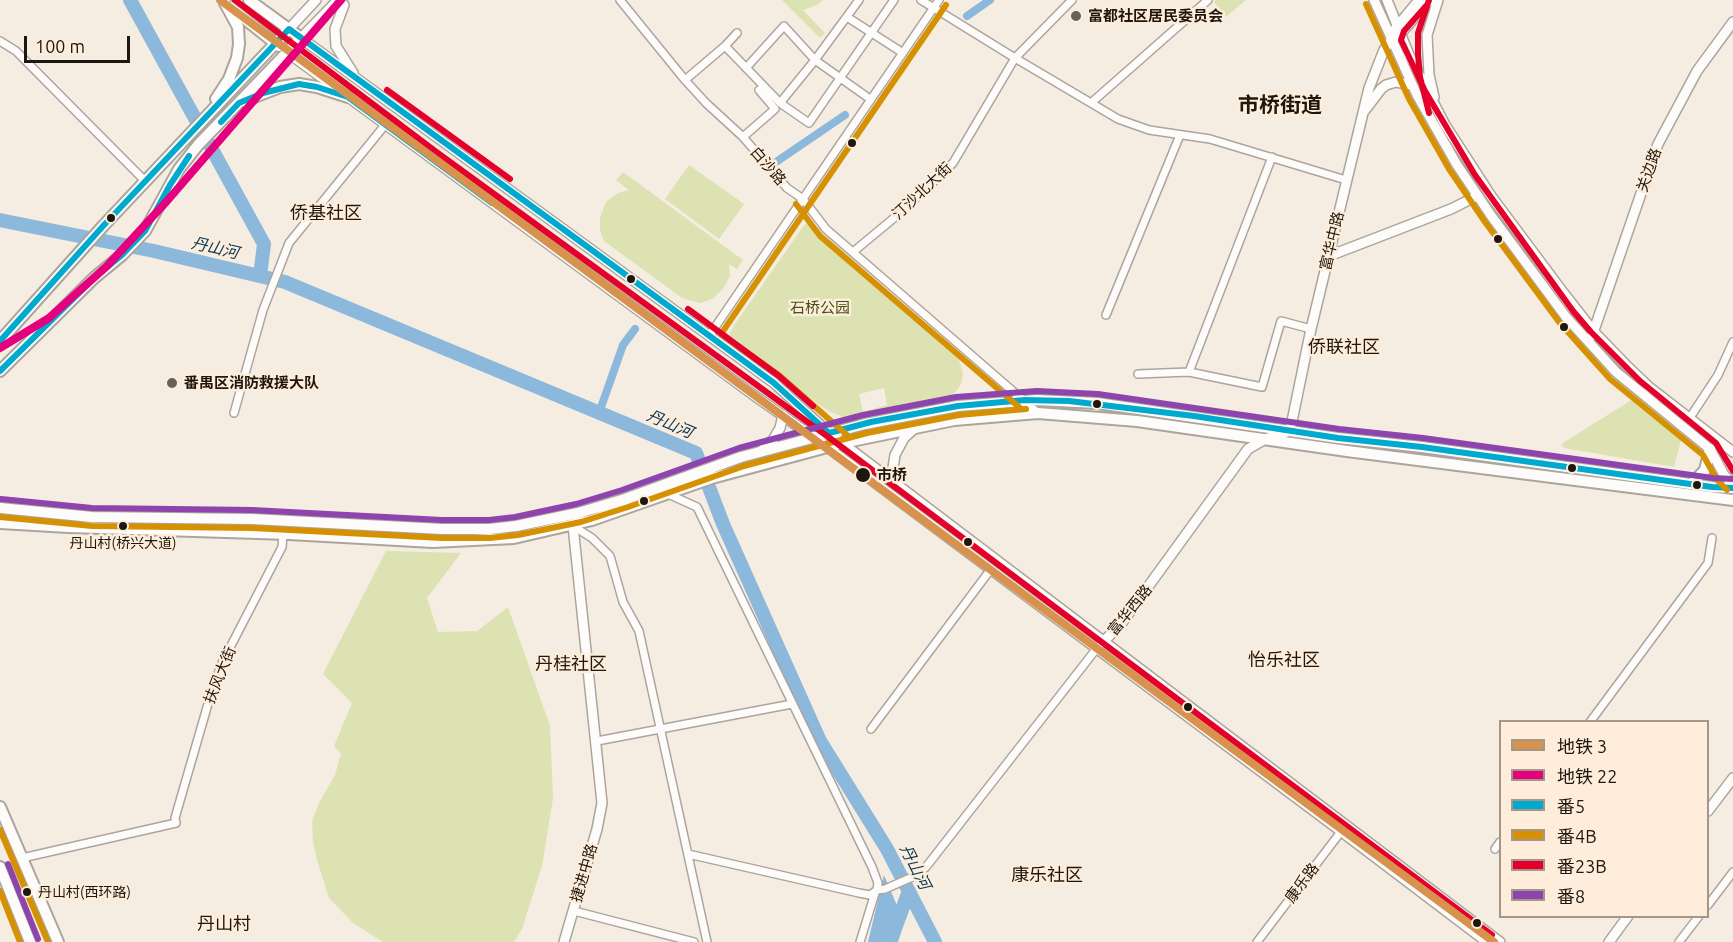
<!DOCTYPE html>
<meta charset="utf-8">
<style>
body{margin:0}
#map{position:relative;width:1733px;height:942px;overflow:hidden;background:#f5ece2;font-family:Ubuntu,"Noto Sans SC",sans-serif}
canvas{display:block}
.legend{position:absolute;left:1499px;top:720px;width:210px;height:198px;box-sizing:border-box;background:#fdedda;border:2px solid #a49789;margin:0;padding:8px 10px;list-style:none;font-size:18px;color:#1e170f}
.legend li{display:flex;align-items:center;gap:12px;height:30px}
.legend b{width:30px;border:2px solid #a49789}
.scale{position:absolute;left:24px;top:36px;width:106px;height:27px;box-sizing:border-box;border:3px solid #1e170f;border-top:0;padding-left:8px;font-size:18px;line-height:21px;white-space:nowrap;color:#1e170f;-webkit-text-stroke:4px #fdedda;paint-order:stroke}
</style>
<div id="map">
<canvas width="1733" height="942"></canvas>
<ul class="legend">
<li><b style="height:8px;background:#d7934d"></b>地铁 3</li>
<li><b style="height:8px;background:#e5007d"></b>地铁 22</li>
<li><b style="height:8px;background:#00a9ce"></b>番5</li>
<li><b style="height:8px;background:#d69102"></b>番4B</li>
<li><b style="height:8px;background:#e4002b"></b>番23B</li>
<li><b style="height:8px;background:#8e44ad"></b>番8</li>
</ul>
<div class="scale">100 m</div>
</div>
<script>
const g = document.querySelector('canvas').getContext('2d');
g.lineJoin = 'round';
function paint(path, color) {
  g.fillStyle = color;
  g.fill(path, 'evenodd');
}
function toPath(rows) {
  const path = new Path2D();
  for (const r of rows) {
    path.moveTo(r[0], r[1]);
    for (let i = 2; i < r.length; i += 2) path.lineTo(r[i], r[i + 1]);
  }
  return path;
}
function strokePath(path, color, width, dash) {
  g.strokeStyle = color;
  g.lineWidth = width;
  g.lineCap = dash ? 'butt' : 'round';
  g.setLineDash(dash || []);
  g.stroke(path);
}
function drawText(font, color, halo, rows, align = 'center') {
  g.font = font + ' Ubuntu,"Noto Sans SC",sans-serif';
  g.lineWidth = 5;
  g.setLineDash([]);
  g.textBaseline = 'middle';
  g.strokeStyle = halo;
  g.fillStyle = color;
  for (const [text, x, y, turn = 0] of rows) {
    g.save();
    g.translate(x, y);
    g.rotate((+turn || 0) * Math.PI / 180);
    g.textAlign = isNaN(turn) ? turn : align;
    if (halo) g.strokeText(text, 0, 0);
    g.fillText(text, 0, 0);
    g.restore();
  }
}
paint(toPath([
 [782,0,823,0,817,5,803,10,825,33,820,38],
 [1216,0,1246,0,1226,17,1214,2],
 [689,165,744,204,719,239,665,199],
 [623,172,743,260,737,269,729,264,730,276,723,289,712,299,700,303,682,298,604,241,600,230,600,218,606,202,618,193,629,190,616,180],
 [805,224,810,224,819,228,918,318,918,321,953,353,959,360,963,373,961,384,955,393,942,400,850,423,839,415,830,412,773,373,775,369,772,367,771,368,729,335,735,324],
 [884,388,887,405,863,412,859,394],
 [1635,398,1682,436,1674,467,1564,448,1561,444],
 [386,551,461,553,427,598,438,632,477,631,508,607,550,726,553,798,542,866,522,929,514,942,383,942,353,923,329,898,317,860,313,841,312,821,319,803,335,775,341,754,334,746,352,703,323,674]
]), '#dde2b2');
paint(toPath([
 [884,875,904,922,898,942,868,942]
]), '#8cb8dc');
strokePath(toPath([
 [967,16,990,0],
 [776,162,845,115],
 [599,413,623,345,635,329]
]), '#8cb8dc', 8);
strokePath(toPath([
 [130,0,264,244,260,276],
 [0,220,154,251,285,282,696,453,723,524,820,741,887,849,935,942],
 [890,942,909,891]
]), '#8cb8dc', 14);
const street = toPath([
 [620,0,685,80,706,103,743,137,787,188,803,199,826,229,1038,413],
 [921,0,1015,58,1118,119,1149,130,1210,139,1346,180],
 [847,17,903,53],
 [0,41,16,51,146,182],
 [725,46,737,33],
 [746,68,784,26,815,60,859,0],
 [685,80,725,46,780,103,815,60,870,99],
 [780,103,809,123,894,0],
 [1091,103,1208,0],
 [743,137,775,109,759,90],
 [853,252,900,213,953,163,1015,58,1072,0],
 [1106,315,1180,135],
 [709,336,939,0],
 [1189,372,1272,157],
 [1138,374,1189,372,1262,387,1281,321,1311,329],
 [234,413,263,310,289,243,385,125],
 [1689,419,1718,375,1733,342],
 [668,494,697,507,872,867,878,883,877,890,870,895,859,893,688,854],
 [573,526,592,538,610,556,623,602,639,631,707,942],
 [1590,722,1708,563,1712,538],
 [871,729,991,569],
 [597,741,792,704],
 [1495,849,1500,842],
 [22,858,176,823,175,818,210,697,222,663,282,547,283,534],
 [877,890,885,889,917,875,926,867,1097,648,1104,641],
 [1708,905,1733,872],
 [574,911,694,942],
 [860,942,875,893],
 [1257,942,1343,829],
 [1679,942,1699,916]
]);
const secondary = toPath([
 [338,0,301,38,774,383,829,433,1500,942],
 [1374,0,1417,95,1457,165,1492,217,1566,317,1616,372,1710,449,1724,475,1733,484],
 [1387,0,1409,55,1445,125,1491,196,1562,291,1594,332,1625,364,1649,387,1733,452],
 [344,5,335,29,336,46,353,73],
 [289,29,316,0],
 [1395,29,1419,0],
 [287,52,755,396,826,446,1330,823,1487,942],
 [1434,97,1429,75,1427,35,1438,0],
 [1365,110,1381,89,1386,85,1396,82,1412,85],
 [1329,256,1451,209,1477,196],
 [1592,336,1658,144,1697,71,1733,22],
 [761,451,773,440,780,428,783,415],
 [897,485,893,468,895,455,904,438,916,427],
 [1104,641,1121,624,1248,449,1265,439,1290,431,1311,329,1369,88,1384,50,1391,40,1400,34,1430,0],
 [1708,811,1733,778],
 [564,942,597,829,602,803,573,526],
 [1609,942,1628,916]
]);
const primary = toPath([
 [230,7,279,46],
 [216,99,229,79,237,58,239,44,238,27,225,3],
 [244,101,280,87,299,84,317,87,348,97],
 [0,341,104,225,289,29],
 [0,371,94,278,122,255,145,231,179,169,198,145,301,38,249,0],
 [1692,484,1705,470,1710,449],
 [0,508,92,517,252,519,442,529,489,529,516,526,578,513,625,499,741,457,865,424,958,406,1037,400,1097,403,1338,438,1422,447,1712,487,1733,488],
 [0,523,68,527,289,534,433,542,514,538,592,520,712,478,842,443,954,420,1038,413,1137,421,1347,451,1733,500],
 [0,807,58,942],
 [0,867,30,942]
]);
strokePath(street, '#aca59d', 10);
strokePath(secondary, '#aca59d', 12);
strokePath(primary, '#aca59d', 14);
strokePath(street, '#fefcfb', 7);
strokePath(secondary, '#fefcfb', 9);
strokePath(primary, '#fefcfb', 10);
strokePath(toPath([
 [221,122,239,103,263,93,299,84,317,87,348,97,492,203],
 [670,333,797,426],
 [0,341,104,225,289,29,774,383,829,433,871,422,958,406,1025,400,1069,401,1194,416,1338,438,1422,447,1712,487,1733,488],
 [0,371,94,278,122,255,145,231,170,185,189,156]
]), '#00a9ce', 6);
strokePath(toPath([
 [1366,4,1409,99,1449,169,1485,222,1559,322,1610,379,1703,455,1717,480,1727,490],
 [796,204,820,236,1019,407],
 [847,435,780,376,721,334,946,5],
 [0,517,92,526,252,528,442,538,490,538,518,535,581,522,628,507,744,466,867,433,959,415,1026,409],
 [0,830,48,942],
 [0,891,20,942]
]), '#d69102', 6);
strokePath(toPath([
 [235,0,435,151,831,439,1492,935],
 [1429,0,1418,33,1418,54,1420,77,1429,113],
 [1426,6,1404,31,1401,40,1425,91,1475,175,1573,311,1591,332,1640,381,1716,443,1733,471],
 [387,90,510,179],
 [688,309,779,376,813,406]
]), '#e4002b', 6);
strokePath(toPath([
 [1,499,92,508,252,510,442,520,489,520,515,517,576,504,622,490,739,448,863,415,956,397,1037,391,1098,394,1339,429,1423,438,1713,478,1733,479],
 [8,864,38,939]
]), '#8e44ad', 6);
strokePath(toPath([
 [220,0,1494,942]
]), '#d7934d', 8);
strokePath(toPath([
 [0,348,49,318,107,266,167,201,341,0]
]), '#e5007d', 8);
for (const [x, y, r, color] of [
 [1076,16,6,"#696259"],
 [852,143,5,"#1e170f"],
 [111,218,5,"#1e170f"],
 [1498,239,5,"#1e170f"],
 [631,279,5,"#1e170f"],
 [1564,327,5,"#1e170f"],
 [172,383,6,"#696259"],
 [1097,404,5,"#1e170f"],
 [1572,468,5,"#1e170f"],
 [863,475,8,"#1e170f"],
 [1697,485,5,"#1e170f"],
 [644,501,5,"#1e170f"],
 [123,526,5,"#1e170f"],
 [968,542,5,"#1e170f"],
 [1188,707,5,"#1e170f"],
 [27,892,5,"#1e170f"],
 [1477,923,5,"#1e170f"]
]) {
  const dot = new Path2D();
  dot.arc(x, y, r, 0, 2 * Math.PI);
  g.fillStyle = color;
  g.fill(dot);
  strokePath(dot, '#fdedda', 2);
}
drawText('14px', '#1e170f', '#fdedda', [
 ["丹山村(桥兴大道)",123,543],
 ["丹山村(西环路)",38,892,"left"]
]);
drawText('bold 15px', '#1e170f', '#fdedda', [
 ["富都社区居民委员会",1088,16],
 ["番禺区消防救援大队",184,383]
], 'left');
drawText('15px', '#1e170f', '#fdedda', [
 ["白沙路",768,166,49],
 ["关边路",1649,170,-71],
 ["汀沙北大街",922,191,-43],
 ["富华中路",1332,241,-77],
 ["富华西路",1130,610,-51],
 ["扶风大街",220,675,-68],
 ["捷进中路",584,873,-74],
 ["康乐路",1302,883,-53]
]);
drawText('15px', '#475116', '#fdedda', [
 ["石桥公园",820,308]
]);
drawText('bold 15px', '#1e170f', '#fdedda', [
 ["市桥",877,475]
], 'left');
drawText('italic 16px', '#043a5e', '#fdedda', [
 ["丹山河",215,248,13],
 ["丹山河",670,424,23],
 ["丹山河",915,867,63]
]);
drawText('18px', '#1e170f', '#fdedda', [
 ["侨基社区",326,213],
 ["侨联社区",1344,347],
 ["怡乐社区",1284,660],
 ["丹桂社区",571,664],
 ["康乐社区",1047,875],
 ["丹山村",224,924]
]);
drawText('bold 21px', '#1e170f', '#fdedda', [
 ["市桥街道",1280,105]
]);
</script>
